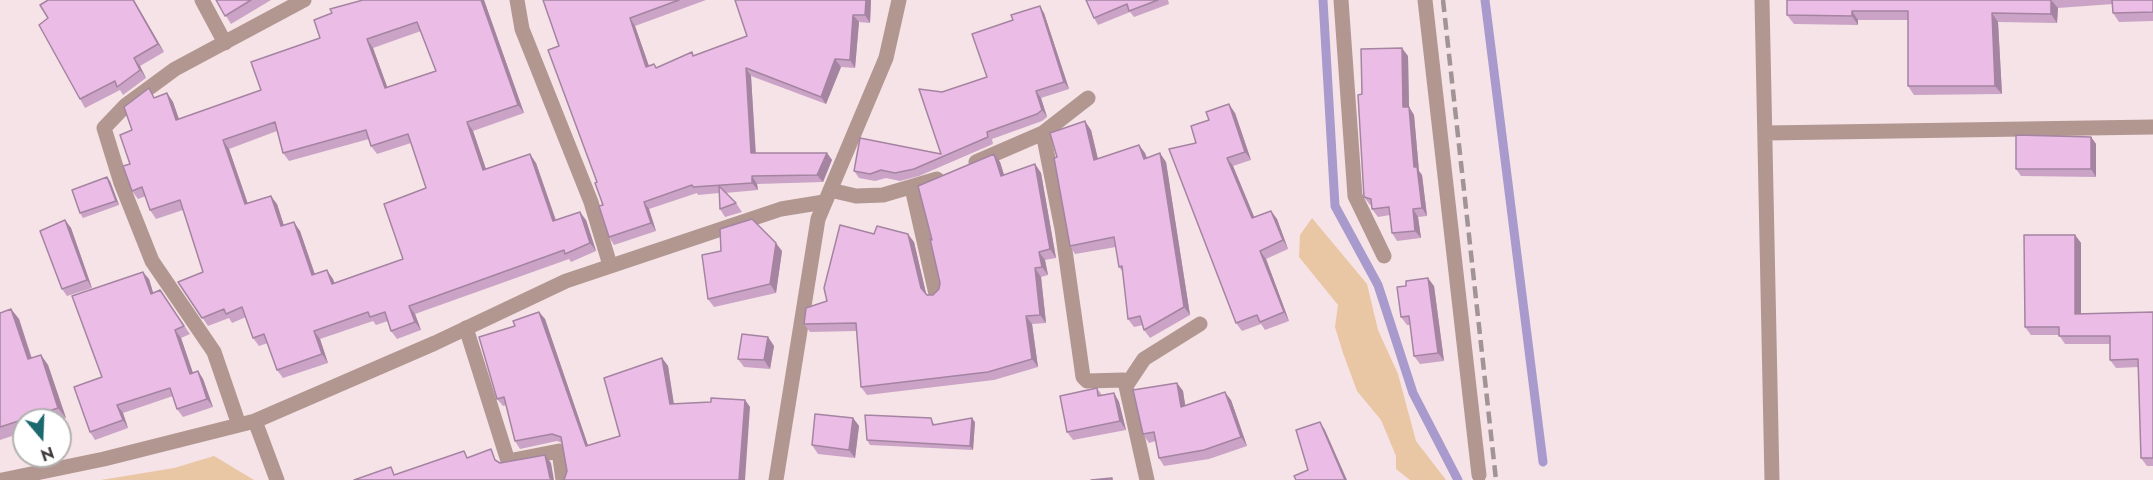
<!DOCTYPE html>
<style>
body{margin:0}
#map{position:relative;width:2153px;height:480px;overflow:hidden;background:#f6e3e7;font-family:Jost,sans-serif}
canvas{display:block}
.north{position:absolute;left:12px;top:408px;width:60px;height:60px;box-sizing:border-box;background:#fff;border:2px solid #b3b1b1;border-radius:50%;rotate:161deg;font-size:16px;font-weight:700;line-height:24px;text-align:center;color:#423b3c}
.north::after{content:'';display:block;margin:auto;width:21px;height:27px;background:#1b686e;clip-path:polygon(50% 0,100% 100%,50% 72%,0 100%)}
</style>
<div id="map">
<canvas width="2153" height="480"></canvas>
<div class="north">N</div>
</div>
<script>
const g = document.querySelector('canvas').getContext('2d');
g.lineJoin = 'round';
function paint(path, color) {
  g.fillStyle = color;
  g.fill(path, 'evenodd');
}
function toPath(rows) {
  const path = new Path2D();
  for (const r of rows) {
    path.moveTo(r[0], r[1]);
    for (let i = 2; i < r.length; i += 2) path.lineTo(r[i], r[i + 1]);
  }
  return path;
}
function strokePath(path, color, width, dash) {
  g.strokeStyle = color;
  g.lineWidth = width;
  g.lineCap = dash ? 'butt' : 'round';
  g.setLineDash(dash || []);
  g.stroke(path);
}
paint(toPath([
 [1312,218,1367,284,1378,330,1398,374,1416,441,1446,480,1410,480,1396,469,1396,456,1381,420,1357,391,1343,353,1335,327,1338,305,1299,257,1300,235],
 [214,456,254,480,101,480,174,468]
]), '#e9c6a4');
strokePath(toPath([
 [1323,0,1335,206,1378,285,1413,393,1458,480],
 [1485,0,1543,462]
]), '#a99acd', 9);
strokePath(toPath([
 [912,188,936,294],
 [466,328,508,461,559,451,563,480]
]), '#b29791', 15);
strokePath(toPath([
 [202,0,225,43],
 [517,0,522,29,591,202,610,265],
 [1341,0,1355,196,1384,256],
 [1425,0,1479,475],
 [1762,0,1772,480],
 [1043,133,1088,98],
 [1766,133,2153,127],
 [976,162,1043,133,1062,229,1083,377,1087,381,1123,380,1126,386,1147,480],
 [830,190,856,196,883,195,937,179],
 [1126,386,1144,359,1200,324],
 [255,421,277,480],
 [239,425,214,352,152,261,121,183,104,128,126,105,175,69,304,0],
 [2,480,104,459,255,421,435,343,566,281,781,209,824,202],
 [776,480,818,219,886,58,899,0]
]), '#b29791', 15);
strokePath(toPath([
 [1443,0,1496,480]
]), '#a19496', 4.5, [12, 6]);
paint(toPath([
 [134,0,164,52,140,66,146,78,123,95,120,90,85,108,80,99,48,18],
 [216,0,271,0,231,24],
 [363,0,484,0,524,113,473,131,486,169,536,163,556,220,586,220,596,251,571,262,569,259,415,314,421,330,397,339,391,331,388,321,376,325,373,321,320,339,328,363,283,378,277,370,268,343,259,346,253,338,246,317,232,323,229,318,208,326,178,282,203,272,183,210,156,219,150,210,146,196,138,199,132,191,130,164,132,130,155,97,167,93,173,102,179,119,261,90,320,38,332,13],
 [421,31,436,71,387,88,373,48],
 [277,131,283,153,289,161,369,139,371,146,377,154,411,143,426,188,403,259,334,283,333,279,315,274,300,231,284,226,277,204,248,204,229,149],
 [543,0,706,0,635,26,649,66,657,68,694,56,747,36,735,0,871,0,870,23,859,22,855,68,841,67,826,104,751,76,756,153,827,153,832,160,823,182,757,184,758,190,725,193,736,203,742,212,725,217,720,209,719,193,698,195,697,193,649,209,656,231,614,245,609,237,597,182,559,46],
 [1086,0,1168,0,1169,4,1134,17,1130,12,1098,25,1094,18],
 [1787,0,2153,0,2153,21,2119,22,2113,13,2113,4,2058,8,2057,23,1998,22,2002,94,1914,95,1908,86,1908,20,1858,20,1858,25,1794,24,1787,15],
 [1044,13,1069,89,1041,98,1047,117,1042,121,992,139,993,144,919,176,900,181,886,178,875,181,859,178,854,171,941,154,942,92,987,77],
 [1408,56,1409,107,1414,115,1419,171,1422,175,1427,216,1418,217,1421,238,1397,241,1392,233,1390,215,1378,217,1372,209,1372,205,1370,205,1364,197,1362,94],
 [1235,113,1251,160,1233,166,1254,217,1271,211,1277,219,1288,249,1266,259,1289,321,1265,330,1261,324,1242,331,1236,323,1196,143],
 [1091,130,1098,159,1145,153,1147,158,1166,162,1190,315,1150,338,1144,330,1143,325,1134,327,1128,319,1123,272,1119,267,1116,247,1075,254,1070,246,1057,157],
 [2091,137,2096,144,2096,177,2021,176,2016,169],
 [994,154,1000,162,1004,175,1035,164,1041,173,1056,258,1045,260,1048,275,1041,277,1046,323,1032,324,1038,367,994,380,867,395,861,387,857,331,810,332,804,324,827,301,874,234,914,242,926,294,933,295,939,289,940,283,932,240],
 [110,181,119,205,83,218,80,213],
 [65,220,71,228,92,288,67,296,62,289],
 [2075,235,2081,243,2081,314,2153,312,2153,466,2147,466,2141,458,2139,367,2116,368,2110,360,2110,344,2065,344,2059,335,2031,335,2025,327],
 [782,251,776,293,714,307,708,299],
 [149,279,153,293,160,290,190,334,181,338,193,373,198,371,203,379,213,407,183,417,177,409,173,396,123,413,128,428,95,440,90,432,102,377],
 [1434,286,1444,361,1420,364,1414,356,1410,325,1407,325,1401,317],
 [11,309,19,319,32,358,41,355,48,365,66,418,60,420,24,420,24,432,0,440,0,313],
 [539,312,545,319,588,446,620,436,662,358,668,366,674,404,745,400,750,407,564,480,567,471,562,443,557,441,520,449,515,441,506,405,503,406,497,399,515,326],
 [768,337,774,346,770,369,744,367,738,359],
 [1177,383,1183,391,1185,406,1231,400,1247,446,1209,459,1164,466,1159,458,1156,441,1149,443,1143,434],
 [1097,388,1102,395,1114,393,1119,402,1126,430,1073,440,1067,432],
 [853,418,859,426,855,458,818,454,812,445],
 [975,422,973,450,870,445,867,440,934,423,935,425]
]), '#caa3c6');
paint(toPath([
 [133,0,134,0,164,52,158,44],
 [481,0,484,0,524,113,518,105],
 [866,0,871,0,870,23,865,15],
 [2051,0,2058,8,2057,23,2051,14],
 [1040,6,1044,13,1069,89,1064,82],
 [1852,11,1858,20,1858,25,1852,16],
 [1992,13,1998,22,2002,94,1995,86],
 [853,15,859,22,855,68,850,60],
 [630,18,635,26,652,75,646,67],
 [367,39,373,48,391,97,385,88],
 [1402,48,1408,56,1409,107,1414,115,1419,171,1422,175,1427,216,1422,208,1403,107],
 [134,58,140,66,146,78,140,70],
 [835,59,841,67,826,104,821,97],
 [746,68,751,76,756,161,751,153],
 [1036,91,1041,98,1047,117,1042,110],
 [167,93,173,102,182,128,176,120],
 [1229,104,1235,113,1251,160,1245,152],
 [1085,121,1091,130,1100,168,1094,160],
 [467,122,473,131,489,178,483,170],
 [2091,137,2096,144,2096,177,2091,169],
 [223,140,229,149,251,213,245,204],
 [1139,145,1145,153,1150,167,1144,159],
 [827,153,832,160,823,182,817,175],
 [1160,153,1166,162,1190,315,1184,307],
 [530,154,536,163,559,230,553,221],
 [994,154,1000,162,1007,184,1001,176],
 [1227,158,1233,166,1258,226,1252,218],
 [1035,164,1041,173,1056,258,1050,249],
 [752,176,757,184,758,190,752,183],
 [107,177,110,181,119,205,116,201],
 [271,196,277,204,287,235,281,226],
 [644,202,649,209,656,231,651,223],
 [1413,209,1418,217,1421,238,1415,231],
 [1271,211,1277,219,1288,249,1283,240],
 [580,212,586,220,596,251,590,243],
 [65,220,71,228,92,288,87,280],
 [294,222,300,231,318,284,312,275],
 [908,234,914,242,927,297,921,288],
 [2075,235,2081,243,2081,323,2075,314],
 [776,243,782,251,776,293,770,284],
 [1260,251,1266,259,1289,321,1284,312],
 [1039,252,1045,260,1048,275,1042,267],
 [1035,268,1041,277,1046,323,1040,315],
 [327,270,333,279,338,292,332,284],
 [143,272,149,279,156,302,151,294],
 [1428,278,1434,286,1444,361,1438,353],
 [409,306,415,314,421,330,415,322],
 [11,309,19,319,35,370,28,359],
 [539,312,545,319,591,454,586,446],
 [1026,316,1032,324,1038,367,1032,359],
 [175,330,181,338,196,382,190,374],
 [314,331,320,339,328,363,322,354],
 [768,337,774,346,770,369,764,360],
 [41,355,48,365,66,418,58,408],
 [662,358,668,366,675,412,670,404],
 [198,371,203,379,213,407,207,399],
 [1177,383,1183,391,1187,416,1181,407],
 [1225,392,1231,400,1247,446,1241,437],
 [1114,393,1119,402,1126,430,1120,421],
 [745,400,750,407,745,480,739,480],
 [117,405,123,413,128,428,123,420],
 [853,418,859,426,855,458,849,450],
 [972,418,975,422,973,450,970,446],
 [1320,422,1325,430,1347,480,1345,480],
 [545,455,551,463,554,480,551,480,550,478]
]), '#a484a1');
const building = toPath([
 [48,0,133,0,158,44,134,58,140,70,117,87,115,81,80,99,39,25,48,18,40,5,48,0],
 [216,0,251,0,225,16,216,0],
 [363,0,481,0,518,105,467,122,483,170,530,154,553,221,580,212,590,243,565,254,564,250,409,306,415,322,391,331,385,312,370,317,368,312,314,331,322,354,277,370,264,334,253,338,242,307,226,314,224,309,202,318,178,282,203,272,180,200,150,210,142,187,132,191,123,166,130,164,120,135,132,130,124,107,149,88,154,98,167,93,176,120,261,90,251,62,320,38,314,20,332,13,330,9,363,0],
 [417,22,436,71,385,88,367,39,417,22],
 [275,122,283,153,366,130,371,146,408,134,426,188,384,204,403,259,332,284,327,270,312,275,294,222,281,226,271,196,245,204,223,140,275,122],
 [543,0,679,0,630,18,646,67,654,64,656,68,692,52,693,56,747,36,735,0,866,0,865,15,853,15,850,60,835,59,821,97,746,68,751,153,827,153,817,175,752,176,752,183,693,187,692,185,644,202,651,223,609,237,599,206,603,205,595,183,597,182,548,50,559,46,543,0],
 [1086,0,1158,0,1129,11,1127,4,1094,18,1086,0],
 [1787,0,2051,0,2051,14,1992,13,1995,86,1908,86,1908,11,1852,11,1852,16,1787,15,1787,0],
 [2112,0,2153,0,2153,12,2113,13,2112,0],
 [1040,6,1064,82,1036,91,1042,110,1037,114,987,132,988,137,914,169,895,173,881,170,870,174,854,171,860,138,941,154,919,89,942,92,987,77,972,34,1013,20,1011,15,1040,6],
 [1402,48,1403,107,1409,107,1414,167,1417,167,1422,208,1413,209,1415,231,1392,233,1389,207,1372,209,1371,199,1364,197,1358,95,1362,94,1361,49,1402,48],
 [1229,104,1245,152,1227,158,1252,218,1271,211,1283,240,1260,251,1284,312,1260,322,1257,315,1236,323,1169,149,1196,143,1191,126,1209,120,1206,112,1229,104],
 [1085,121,1094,160,1139,145,1144,159,1160,153,1184,307,1144,330,1140,316,1128,319,1122,266,1119,267,1114,237,1070,246,1054,158,1057,157,1050,133,1085,121],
 [2016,135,2091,137,2091,169,2016,169,2016,135],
 [994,154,1001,176,1035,164,1050,249,1039,252,1042,267,1035,268,1040,315,1026,316,1032,359,988,372,861,387,856,323,804,324,806,308,827,301,824,288,840,225,874,234,877,226,908,234,921,288,927,295,933,295,939,289,940,283,930,239,932,240,918,186,994,154],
 [107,177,116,201,80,213,72,190,107,177],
 [719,186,736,203,720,209,719,186],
 [752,219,776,243,770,284,708,299,702,255,721,251,720,229,752,219],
 [65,220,87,280,62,289,40,231,65,220],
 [2024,235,2075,235,2075,314,2153,312,2153,458,2141,458,2138,359,2110,360,2110,336,2059,336,2059,327,2025,327,2024,235],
 [143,272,151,294,160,290,184,326,175,330,190,374,198,371,207,399,177,409,170,388,117,405,123,420,90,432,74,387,102,377,72,296,143,272],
 [1428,278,1438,353,1414,356,1409,316,1401,317,1397,287,1406,286,1406,281,1428,278],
 [11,309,28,359,41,355,58,408,0,427,0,313,11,309],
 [539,312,586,446,620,436,604,378,662,358,670,404,711,402,711,398,745,400,739,480,562,480,564,480,567,471,561,437,552,434,515,441,504,397,497,399,479,337,515,326,513,321,539,312],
 [742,334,768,337,764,360,738,359,742,334],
 [1177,383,1181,407,1225,392,1241,437,1204,450,1159,458,1154,432,1143,434,1133,390,1177,383],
 [1097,388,1098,396,1114,393,1120,421,1067,432,1060,396,1097,388],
 [815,414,853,418,849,450,812,445,815,414],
 [865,415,931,418,933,425,972,418,970,446,867,440,865,415],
 [1320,422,1345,480,1296,480,1294,476,1308,470,1296,430,1320,422],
 [491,449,495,460,500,463,545,455,550,478,553,480,354,480,391,467,394,475,464,451,467,458,491,449],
 [1112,478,1112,480,1091,480,1112,478]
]);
paint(building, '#ebbde6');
strokePath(building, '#a484a1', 1.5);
</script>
